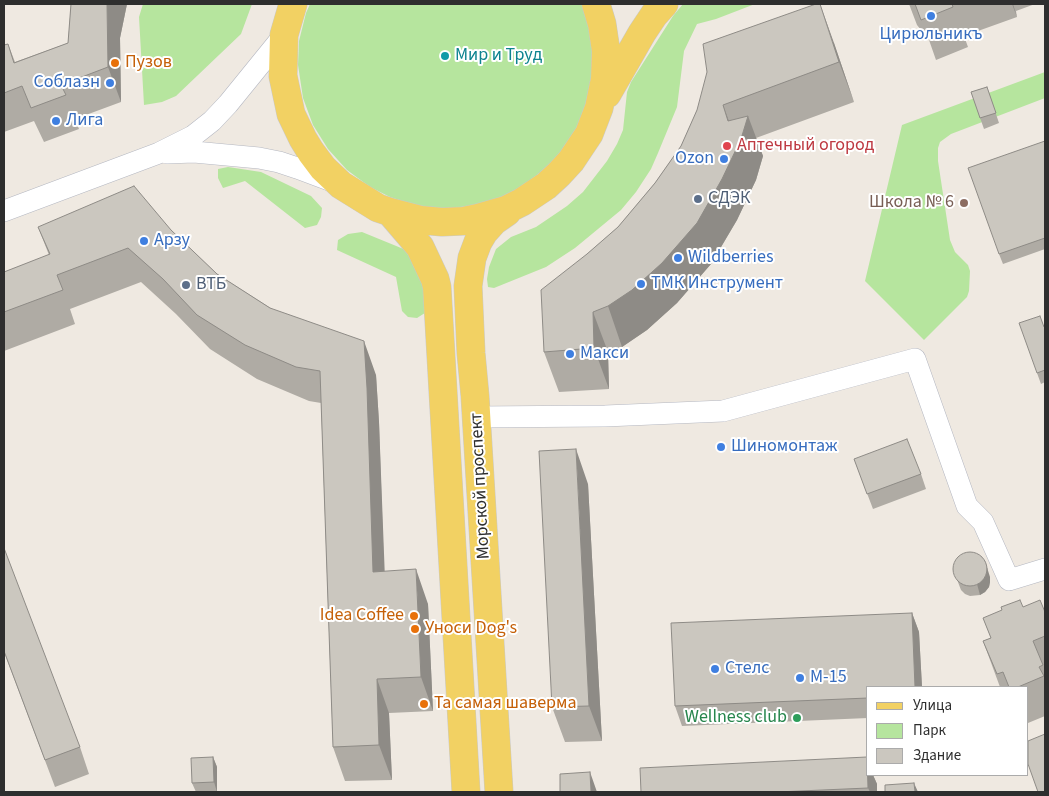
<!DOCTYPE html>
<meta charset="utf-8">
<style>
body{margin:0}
#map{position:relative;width:1049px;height:796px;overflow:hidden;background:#efe9e1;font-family:"Source Sans 3",sans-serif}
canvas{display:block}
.frame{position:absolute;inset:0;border:5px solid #2e2e2e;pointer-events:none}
.legend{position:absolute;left:866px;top:686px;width:162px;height:90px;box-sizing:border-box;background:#fff;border:1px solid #ababab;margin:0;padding:6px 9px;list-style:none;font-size:15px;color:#2e2e2e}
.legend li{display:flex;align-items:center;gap:10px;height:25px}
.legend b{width:25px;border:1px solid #ababab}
</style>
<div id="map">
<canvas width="1049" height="796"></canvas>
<div class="frame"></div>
<ul class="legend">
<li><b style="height:6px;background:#f2d163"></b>Улица</li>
<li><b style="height:14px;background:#b6e59e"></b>Парк</li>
<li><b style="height:14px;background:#cbc7bf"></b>Здание</li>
</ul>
</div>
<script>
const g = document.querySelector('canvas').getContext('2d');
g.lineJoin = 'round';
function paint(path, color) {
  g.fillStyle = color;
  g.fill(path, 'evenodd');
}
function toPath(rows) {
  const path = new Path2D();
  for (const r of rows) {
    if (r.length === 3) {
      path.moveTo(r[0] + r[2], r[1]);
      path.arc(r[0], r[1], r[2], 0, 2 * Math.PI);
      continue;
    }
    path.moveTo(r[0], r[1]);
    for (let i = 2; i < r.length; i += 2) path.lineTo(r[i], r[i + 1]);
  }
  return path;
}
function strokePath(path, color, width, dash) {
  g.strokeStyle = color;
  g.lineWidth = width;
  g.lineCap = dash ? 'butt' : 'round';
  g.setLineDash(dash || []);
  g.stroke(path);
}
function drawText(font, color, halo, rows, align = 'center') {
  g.font = font + ' "Source Sans 3",sans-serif';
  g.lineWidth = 4;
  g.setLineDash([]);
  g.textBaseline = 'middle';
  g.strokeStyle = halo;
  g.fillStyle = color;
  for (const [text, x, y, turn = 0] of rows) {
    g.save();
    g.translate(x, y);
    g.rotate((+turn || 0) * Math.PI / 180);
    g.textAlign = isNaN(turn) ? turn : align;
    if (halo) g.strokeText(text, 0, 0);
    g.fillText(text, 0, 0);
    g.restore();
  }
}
paint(toPath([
 [143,4,252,4,241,34,176,96,162,102,144,105,139,17],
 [310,4,584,4,594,44,593,87,578,129,552,164,517,190,497,200,476,205,454,208,432,208,411,204,390,197,370,187,347,170,328,149,313,125,303,98,298,65,299,41,306,13],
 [683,4,755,4,716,19,697,24,684,51,677,107,658,153,651,169,636,192,621,210,575,248,546,267,494,288,488,287,487,279,489,267,496,249,511,237,536,227,567,206,583,192,607,161,617,144,623,130,627,92,631,82,673,16],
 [1045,72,1045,98,951,134,940,142,938,148,938,161,950,240,955,252,968,265,970,271,969,291,967,297,924,340,865,281,902,125],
 [228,167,261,172,311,196,322,208,321,217,317,225,305,228,245,181,223,188,218,178,218,169],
 [362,232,406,250,421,262,428,311,417,318,408,317,402,311,396,277,337,250,338,240,348,234]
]), '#b6e59e');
const minor = toPath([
 [167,153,194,152,259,158,279,162,297,168,337,183],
 [4,211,159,153,193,136,212,121,228,104,284,35],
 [476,417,605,416,723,411,915,359,967,506,983,522,1009,580,1045,569]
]);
const major = toPath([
 [293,4,284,35,283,76,291,114,303,139,311,152,323,168,341,185,378,208,390,212,421,220,442,222,464,221,478,218,506,210,522,202,546,186,559,174,571,161,589,134,599,108,605,79,606,51,602,24,596,4],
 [607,94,642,33,654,15,664,4],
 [390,212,420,247,435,279,437,287,466,792],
 [499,792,475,396,471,353,468,286,472,258,478,242,484,232,494,221,507,212]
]);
strokePath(minor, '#b4b7c1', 22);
strokePath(major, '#c9c9c9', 29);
strokePath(minor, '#fff', 21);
strokePath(major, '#f2d163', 28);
paint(toPath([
 [71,4,127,4,120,38,121,102,75,119,79,129,44,142,34,121,4,132,4,45,8,44,15,62,68,43],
 [909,4,1035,4,1016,11,1017,17,964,36,968,47,936,60,929,40,917,25],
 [834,43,854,102,756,138,763,156,756,180,737,220,711,264,677,303,647,330,622,347,608,352,609,389,559,392,544,352,587,254,618,227,655,183,681,146,697,110],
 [987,87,999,123,984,129,971,92],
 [1045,141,1045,249,1003,264,999,254],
 [38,227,171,230,217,274,376,375,379,422,384,571,428,604,433,711,389,713,392,780,345,781,333,747,321,403,309,401,257,379,210,349,176,314,141,282,70,309,75,324,4,351,4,272,49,255],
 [1044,326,1045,326,1045,382,1041,384,1037,373],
 [854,459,921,474,926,489,873,509],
 [588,484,602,741,565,742,552,707],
 [953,569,990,577,990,582,989,587,985,592,980,595,970,596,965,594,961,590],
 [1045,612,1045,716,1028,723,1028,687,1000,687,983,641,991,638,983,618],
 [912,613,919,632,922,687,868,687,868,718,682,726,675,706],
 [4,652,80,747,89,774,55,787],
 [213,757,217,767,217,792,196,792,192,783],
 [868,775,873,775,877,784,877,792,641,792]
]), '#afaba4');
paint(toPath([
 [107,4,127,4,120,38,121,102,108,67],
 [820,4,834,43,854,102,839,62],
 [1012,4,1013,4,1017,17],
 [723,105,738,146,748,116,763,156,756,180,737,220,711,264,677,303,647,330,622,347,608,306,728,121],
 [593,312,608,352,609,389,594,348],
 [364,341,376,375,379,422,386,606,373,572],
 [576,449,588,484,602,741,589,706],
 [985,561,990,577,990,582,989,587,985,592,980,595,977,584],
 [416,569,428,604,433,711,421,677],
 [912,613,919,632,922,687,915,687],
 [377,679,389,713,392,780,379,745],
 [213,757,217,767,217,792,214,782],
 [867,757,868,760,868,775,873,775,877,784,877,792,870,792,868,788],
 [590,772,597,792,591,792],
 [914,783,918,792,915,792]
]), '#8e8b86');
const building = toPath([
 [71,4,107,4,108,67,61,85,66,95,31,108,22,86,4,93,4,45,8,44,14,63,68,43,71,4],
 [816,4,820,4,839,62,723,105,728,121,748,116,741,139,722,179,697,223,662,263,632,290,608,306,593,312,594,348,544,352,541,290,587,254,618,227,655,183,681,146,697,110,707,72,703,44,816,4],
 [915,4,952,4,953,7,921,20,915,4],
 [987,87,996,113,980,118,971,92,987,87],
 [1045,141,1045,238,999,254,968,168,1045,141],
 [134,186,171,230,217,274,270,308,364,341,367,388,373,572,416,569,421,677,377,679,379,745,333,747,320,371,296,367,245,345,197,315,163,279,128,248,57,275,63,290,4,312,4,272,50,254,38,227,134,186],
 [1040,316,1044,327,1045,326,1045,370,1037,373,1019,323,1040,316],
 [907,439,921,474,867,494,854,459,907,439],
 [576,449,589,706,552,707,539,451,576,449],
 [4,548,80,747,45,760,4,651,4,548],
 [970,569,17],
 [1020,600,1023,607,1040,600,1045,612,1045,636,1033,641,1043,665,1039,667,1044,676,1018,687,1009,687,1003,672,997,674,983,641,991,638,983,618,1002,610,1001,607,1020,600],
 [912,613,915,687,868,687,868,698,675,706,671,623,912,613],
 [1045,734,1045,792,1038,792,1028,764,1028,741,1045,734],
 [213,757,214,782,192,783,191,758,213,757],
 [867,757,868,788,777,792,641,792,640,768,867,757],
 [590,772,591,792,560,792,560,774,590,772],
 [914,783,915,792,885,792,885,785,914,783]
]);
paint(building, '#cbc7bf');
strokePath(building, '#8e8b86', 1);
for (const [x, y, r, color] of [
 [931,16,5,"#3f7fe0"],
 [445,56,5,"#0f9aa8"],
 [115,63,5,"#e8710a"],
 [110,83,5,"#3f7fe0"],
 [56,121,5,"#3f7fe0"],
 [727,146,5,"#e0444e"],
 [724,159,5,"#3f7fe0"],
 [698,199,5,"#5c6f8a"],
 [964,203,5,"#8d6e63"],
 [144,241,5,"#3f7fe0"],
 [678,258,5,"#3f7fe0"],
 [641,284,5,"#3f7fe0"],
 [186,285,5,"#5c6f8a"],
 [570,354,5,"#3f7fe0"],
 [721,447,5,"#3f7fe0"],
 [414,616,5,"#e8710a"],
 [415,629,5,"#e8710a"],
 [715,669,5,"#3f7fe0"],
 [800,678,5,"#3f7fe0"],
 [424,704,5,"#e8710a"],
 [797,718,5,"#2e9e5b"]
]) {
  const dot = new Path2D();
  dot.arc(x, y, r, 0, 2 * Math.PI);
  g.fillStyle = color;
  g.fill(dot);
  strokePath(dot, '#fff', 2);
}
drawText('18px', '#366cbe', '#fff', [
 ["Цирюльникъ",931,35,"center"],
 ["Соблазн",100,83,"right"],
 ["Лига",66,121],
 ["Ozon",714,159,"right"],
 ["Арзу",154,241],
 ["Wildberries",688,258],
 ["ТМК Инструмент",651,284],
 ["Макси",580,354],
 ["Шиномонтаж",731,447],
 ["Стелс",725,669],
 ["М-15",810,678]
], 'left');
drawText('18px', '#0d838f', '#fff', [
 ["Мир и Труд",455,56]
], 'left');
drawText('18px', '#c56008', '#fff', [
 ["Пузов",125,63],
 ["Idea Coffee",404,616,"right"],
 ["Уноси Dog's",425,629],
 ["Та самая шаверма",434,704]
], 'left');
drawText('18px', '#be3a42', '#fff', [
 ["Аптечный огород",737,146]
], 'left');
drawText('18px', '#4e5e75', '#fff', [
 ["СДЭК",708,199],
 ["ВТБ",196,285]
], 'left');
drawText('18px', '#785e54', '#fff', [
 ["Школа № 6",954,203]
], 'right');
drawText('18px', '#2e2e2e', '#fff', [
 ["Морской проспект",481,486,-93]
]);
drawText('18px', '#27864d', '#fff', [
 ["Wellness club",787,718]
], 'right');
</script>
